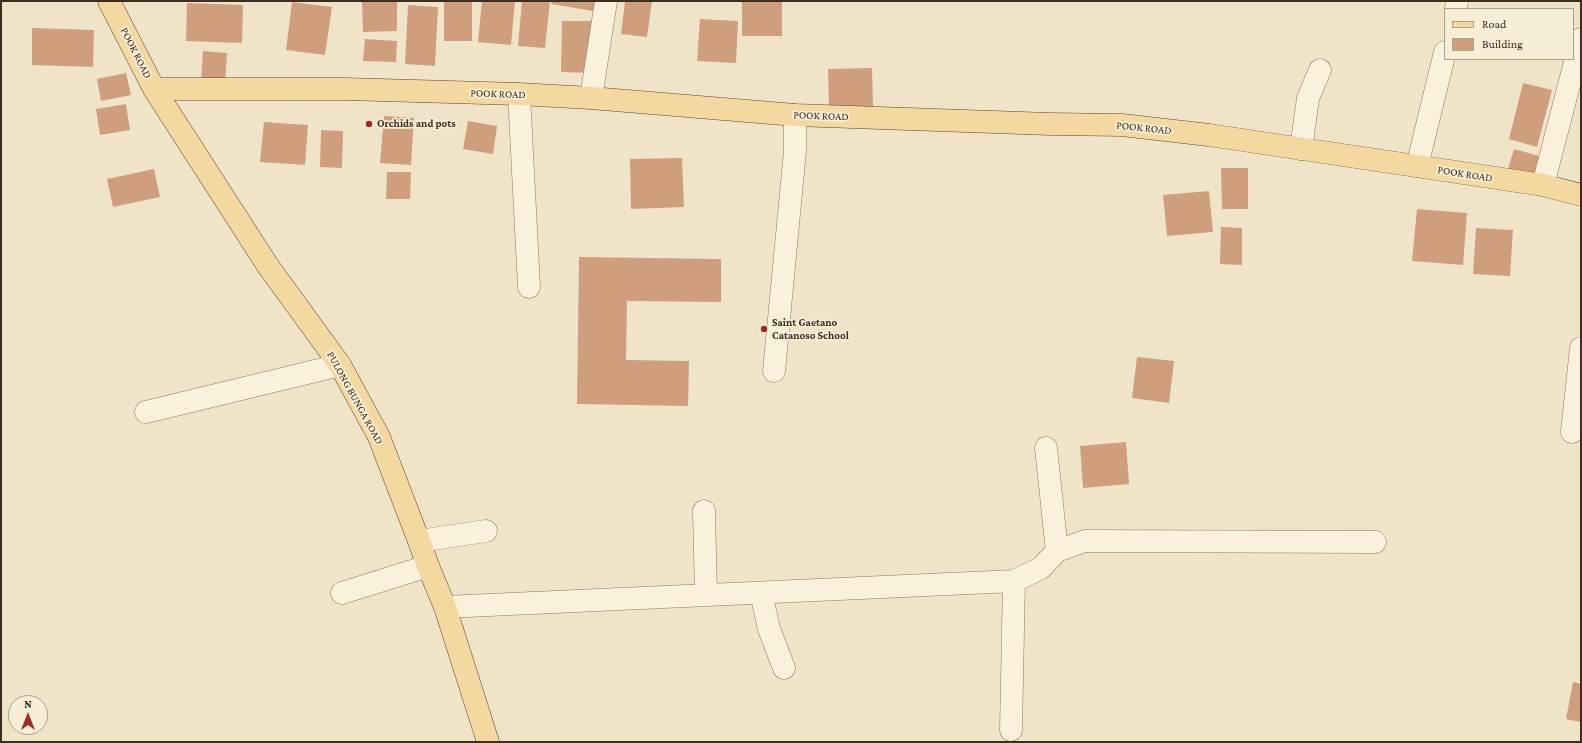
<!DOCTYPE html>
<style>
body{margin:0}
#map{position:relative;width:1582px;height:743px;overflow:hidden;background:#f0e4c8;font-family:"Crimson Pro",serif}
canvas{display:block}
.frame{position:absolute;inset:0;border:2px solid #3d2e20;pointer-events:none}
.legend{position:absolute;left:1444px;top:8px;width:130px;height:52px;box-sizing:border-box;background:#f7eed8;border:1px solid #ada18e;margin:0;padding:5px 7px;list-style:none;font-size:12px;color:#3d2e20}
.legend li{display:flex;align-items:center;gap:8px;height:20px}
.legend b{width:20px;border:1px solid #ada18e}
.north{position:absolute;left:8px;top:695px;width:40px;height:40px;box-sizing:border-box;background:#f7eed8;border:1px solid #ada18e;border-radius:50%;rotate:0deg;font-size:11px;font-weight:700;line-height:16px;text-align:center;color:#3d2e20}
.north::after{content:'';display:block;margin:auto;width:14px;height:18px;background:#9e2a2b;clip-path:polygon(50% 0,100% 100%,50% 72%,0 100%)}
</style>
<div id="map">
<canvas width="1582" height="743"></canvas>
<div class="frame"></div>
<ul class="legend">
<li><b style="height:5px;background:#f3d9a0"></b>Road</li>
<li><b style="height:11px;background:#cf9f7d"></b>Building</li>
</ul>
<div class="north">N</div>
</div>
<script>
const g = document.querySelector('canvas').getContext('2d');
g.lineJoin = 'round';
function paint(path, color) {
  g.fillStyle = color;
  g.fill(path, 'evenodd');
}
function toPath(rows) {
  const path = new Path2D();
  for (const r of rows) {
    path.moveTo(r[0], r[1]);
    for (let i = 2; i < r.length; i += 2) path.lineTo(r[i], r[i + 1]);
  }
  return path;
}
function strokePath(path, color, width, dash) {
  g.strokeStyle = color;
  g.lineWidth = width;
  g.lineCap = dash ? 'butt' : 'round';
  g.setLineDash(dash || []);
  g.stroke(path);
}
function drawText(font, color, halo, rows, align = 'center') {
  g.font = font + ' "Crimson Pro",serif';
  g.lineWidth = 3.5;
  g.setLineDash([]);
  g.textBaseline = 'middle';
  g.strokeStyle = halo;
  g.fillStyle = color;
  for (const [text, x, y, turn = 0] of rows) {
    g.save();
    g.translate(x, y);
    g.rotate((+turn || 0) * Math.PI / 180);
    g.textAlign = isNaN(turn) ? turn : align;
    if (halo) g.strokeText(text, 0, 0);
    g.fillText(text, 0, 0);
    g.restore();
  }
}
paint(toPath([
 [362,1,397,1,397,31,363,32],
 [482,1,515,1,511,45,478,42],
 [522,1,550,1,545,48,518,46],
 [552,1,601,1,599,12,551,4],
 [625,1,652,1,647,37,621,34],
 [742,1,782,1,782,36,742,36],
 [292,2,332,7,325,55,286,50],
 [444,2,472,2,472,41,444,41],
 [187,3,243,5,242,43,186,41],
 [408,5,438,7,435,66,405,64],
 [700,19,738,21,736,63,697,61],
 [562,21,594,21,593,73,561,72],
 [32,28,94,30,93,67,32,65],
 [365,39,397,41,396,62,363,61],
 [203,51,227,53,225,84,201,82],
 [872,68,873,107,829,107,828,69],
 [126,73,131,95,101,101,97,79],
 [1523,83,1552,90,1537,147,1509,139],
 [126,104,130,130,100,135,96,109],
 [384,116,414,118,411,165,380,163],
 [468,121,497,126,493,154,463,149],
 [264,122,308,125,305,165,260,162],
 [321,130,343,131,342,168,320,167],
 [1514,149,1539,156,1533,179,1507,172],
 [682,158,684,207,631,209,630,159],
 [1221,168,1248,168,1248,209,1222,209],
 [154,169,160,197,113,207,107,179],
 [387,172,411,172,410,199,386,199],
 [1209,191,1213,232,1167,236,1163,195],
 [1417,209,1467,213,1463,265,1412,261],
 [1221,227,1242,228,1242,265,1220,264],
 [1476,228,1513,230,1510,276,1473,274],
 [579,257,721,259,721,302,627,301,626,360,689,361,688,406,577,404],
 [1137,357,1174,361,1169,403,1132,398],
 [1126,442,1129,484,1083,488,1080,446],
 [1573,682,1581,684,1581,722,1566,719]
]), '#cf9f7d');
const minor = toPath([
 [1456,9,1457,1],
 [519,94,529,287],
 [591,98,606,1],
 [1301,149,1308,98,1320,70],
 [1417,166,1445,52],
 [1543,185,1581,39],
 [774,371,795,151,795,115],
 [146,412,340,365],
 [1572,432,1581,348],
 [1046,448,1057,551],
 [704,511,706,595],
 [419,541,486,531],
 [342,593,428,566],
 [761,593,769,629,784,668],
 [445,607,1014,581,1041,568,1057,551,1085,541,1375,542],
 [1011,730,1014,581]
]);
const major = toPath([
 [109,1,154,89,268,266,340,365,379,437,419,541,428,566,445,607,488,742],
 [154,89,346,89,519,94,591,98,795,115,1050,124,1122,125,1209,135,1543,185,1581,195]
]);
strokePath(minor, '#8d765c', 23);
strokePath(major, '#5b4430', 23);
strokePath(minor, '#faf1dc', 22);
strokePath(major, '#f3d9a0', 22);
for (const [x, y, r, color] of [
 [369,124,4,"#9e2a2b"],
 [764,329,4,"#9e2a2b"]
]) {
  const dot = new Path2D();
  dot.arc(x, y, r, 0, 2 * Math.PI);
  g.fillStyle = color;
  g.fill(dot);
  strokePath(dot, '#f7eed8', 1.5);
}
drawText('11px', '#3d2e20', '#f7eed8', [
 ["POOK ROAD",136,53,63],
 ["POOK ROAD",498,94,2],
 ["POOK ROAD",821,116,2],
 ["POOK ROAD",1144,128,6],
 ["POOK ROAD",1465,174,9],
 ["PULONG BUNGA ROAD",355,398,61]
]);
drawText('bold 11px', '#3d2e20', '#f7eed8', [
 ["Orchids and pots",377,124],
 ["Saint Gaetano",772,323],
 ["Catanoso School",772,336]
], 'left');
</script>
